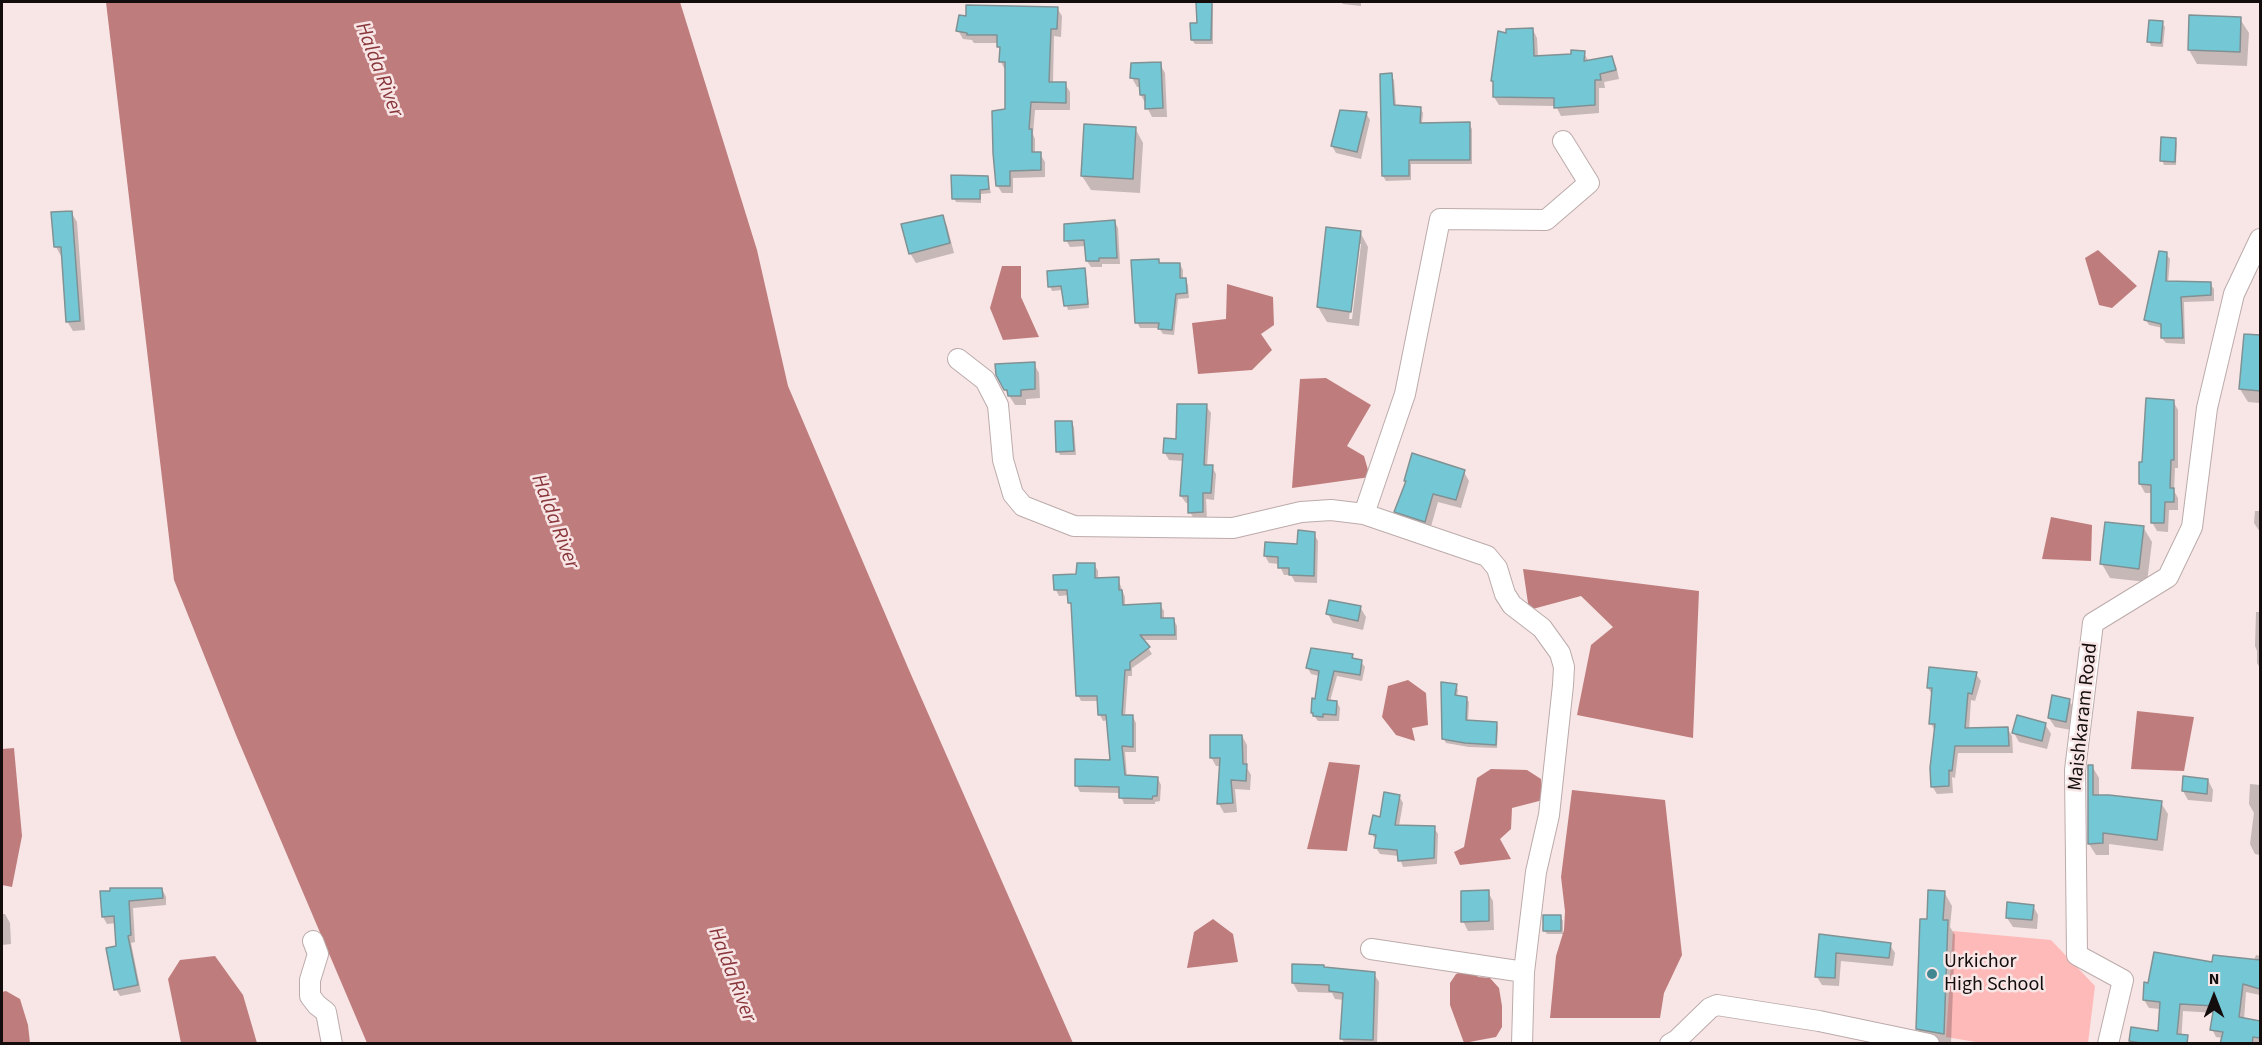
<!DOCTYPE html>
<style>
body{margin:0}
#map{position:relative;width:2262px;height:1045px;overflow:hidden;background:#f7e6e5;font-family:"Source Sans 3",sans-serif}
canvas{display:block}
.frame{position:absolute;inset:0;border:3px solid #130d0d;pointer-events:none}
.north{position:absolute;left:2184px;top:967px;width:60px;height:60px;-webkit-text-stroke:4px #f7e6e5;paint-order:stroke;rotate:0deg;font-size:16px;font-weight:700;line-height:24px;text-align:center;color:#130d0d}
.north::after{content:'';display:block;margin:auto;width:21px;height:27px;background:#130d0d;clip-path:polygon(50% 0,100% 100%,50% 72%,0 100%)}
</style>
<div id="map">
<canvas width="2262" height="1045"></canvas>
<div class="frame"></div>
<div class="north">N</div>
</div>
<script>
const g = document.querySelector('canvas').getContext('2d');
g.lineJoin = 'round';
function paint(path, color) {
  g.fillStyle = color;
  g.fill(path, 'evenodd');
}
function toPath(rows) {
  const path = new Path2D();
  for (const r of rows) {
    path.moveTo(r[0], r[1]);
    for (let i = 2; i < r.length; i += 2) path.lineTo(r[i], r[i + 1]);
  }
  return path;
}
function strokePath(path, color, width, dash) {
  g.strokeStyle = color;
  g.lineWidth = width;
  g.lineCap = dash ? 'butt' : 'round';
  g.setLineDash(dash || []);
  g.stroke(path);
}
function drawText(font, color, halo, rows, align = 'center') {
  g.font = font + ' "Source Sans 3",sans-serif';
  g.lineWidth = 5;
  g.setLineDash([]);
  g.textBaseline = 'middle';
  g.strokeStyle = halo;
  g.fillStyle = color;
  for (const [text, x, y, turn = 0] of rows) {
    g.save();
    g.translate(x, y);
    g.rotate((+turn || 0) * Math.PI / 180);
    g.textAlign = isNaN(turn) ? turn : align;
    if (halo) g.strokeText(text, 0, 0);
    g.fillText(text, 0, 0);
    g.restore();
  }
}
paint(toPath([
 [1953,931,2051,940,2095,986,2088,1043,1982,1043,1946,1037]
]), '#febab9');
paint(toPath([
 [106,2,680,2,757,250,788,386,909,670,1073,1043,367,1043,236,735,174,580],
 [2098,250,2137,286,2112,308,2099,305,2085,258],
 [1002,266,1021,266,1021,297,1039,337,1003,340,990,308],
 [1227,284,1273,297,1274,325,1261,334,1272,350,1252,370,1198,374,1192,323,1226,319],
 [1326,378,1371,405,1347,446,1364,456,1370,477,1292,488,1300,379],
 [2051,517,2092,525,2091,561,2042,559],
 [1523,569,1699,591,1693,738,1577,715,1591,645,1613,627,1581,596,1529,610],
 [1408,680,1426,693,1428,725,1412,728,1415,741,1396,735,1382,717,1388,686],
 [2137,711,2194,717,2184,771,2131,769],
 [14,748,22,836,12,887,2,885,2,749],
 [1329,762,1360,765,1347,851,1307,849],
 [1491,769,1527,770,1541,779,1543,800,1512,808,1511,829,1500,839,1511,859,1460,865,1454,852,1464,847,1477,778],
 [1572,790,1665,800,1682,955,1664,993,1660,1018,1550,1018,1556,956,1564,930,1565,911,1561,877],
 [1213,919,1233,934,1238,962,1187,968,1194,932],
 [215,956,243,995,257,1043,181,1043,168,979,180,960],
 [1472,967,1478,977,1490,978,1499,988,1502,1006,1502,1027,1496,1037,1464,1043,1450,1005,1450,983,1456,974],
 [6,991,20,999,28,1025,30,1043,2,1043,2,992]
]), '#bf7c7d');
paint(toPath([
 [1198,2,1211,2,1213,5,1213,44,1195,44,1192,40,1199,24],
 [1341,2,1361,2,1361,6,1343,4],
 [1057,8,1062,16,1061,37,1054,36,1053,83,1065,84,1070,92,1070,110,1035,110,1033,134,1035,139,1035,154,1040,154,1045,162,1045,177,1013,178,1013,193,1002,193,997,185,1006,110,1005,70,1001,62,1001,52,998,43,974,43,972,40,963,39,958,30],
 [2240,19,2249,33,2247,66,2197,64,2189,50],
 [2162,23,2165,27,2163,47,2151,46,2149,41],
 [1533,30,1537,38,1538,57,1584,53,1589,62,1611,57,1616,66,1619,79,1604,82,1605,88,1599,88,1599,113,1561,116,1556,106,1499,105,1494,97,1494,84,1492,80,1508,34],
 [1160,64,1165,73,1167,117,1152,117,1141,95,1141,87,1137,87,1132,78],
 [1391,75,1394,80,1396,106,1420,108,1423,113,1422,124,1469,124,1472,129,1472,164,1411,164,1411,180,1386,181,1383,176],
 [1366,113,1370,120,1361,159,1336,153,1332,146],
 [1135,128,1143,143,1140,193,1091,190,1082,176],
 [2175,139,2177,143,2176,165,2164,165,2162,160],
 [987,178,991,193,981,194,981,203,956,202,954,198],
 [71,212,77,222,85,330,73,331,67,321,63,256,61,256,56,247],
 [942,216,947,226,954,253,916,263,910,253],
 [1115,222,1118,228,1120,264,1102,264,1102,267,1091,267,1087,261,1086,246,1070,247,1066,240],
 [1360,232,1368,247,1359,326,1327,322,1318,307],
 [1358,244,1361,244,1352,319,1349,319],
 [2166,254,2170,259,2168,283,2210,284,2214,289,2214,301,2184,302,2185,344,2166,343,2162,338,2163,328,2149,325,2146,320],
 [1158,260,1161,264,1180,264,1183,270,1183,280,1185,279,1188,285,1189,298,1178,299,1174,335,1163,334,1159,328,1140,328,1137,322],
 [1084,270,1086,274,1089,308,1068,310,1063,290,1052,291,1050,286],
 [2245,335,2260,337,2260,403,2248,402,2240,389],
 [1034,364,1039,373,1040,398,1026,399,1026,405,1015,405,1005,389],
 [2173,401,2178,410,2178,468,2175,468,2174,491,2178,498,2178,510,2169,510,2168,532,2157,531,2152,522,2152,493,2145,493,2140,484,2144,464],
 [1206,406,1211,413,1207,466,1212,467,1216,474,1214,500,1206,499,1207,519,1194,519,1190,512,1189,503,1186,503,1181,496,1184,461,1169,460,1165,453,1178,441],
 [1071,422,1074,427,1076,455,1060,455,1058,451],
 [1464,472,1469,481,1461,508,1438,502,1430,530,1401,520,1396,511,1407,483,1405,480],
 [2255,511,2260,511,2260,532,2254,523],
 [2143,527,2152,542,2147,582,2110,578,2102,564],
 [1314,534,1318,541,1317,583,1295,582,1291,575,1284,575,1279,564,1269,563,1265,556,1298,546],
 [1094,564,1098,571,1098,580,1118,579,1125,597,1125,606,1160,605,1164,611,1164,620,1174,620,1177,626,1177,640,1143,640,1152,654,1132,668,1132,676,1128,676,1125,717,1133,717,1136,723,1136,752,1125,752,1127,776,1158,779,1161,785,1160,801,1155,802,1155,804,1124,804,1120,793,1080,792,1077,786,1077,761,1112,761,1108,720,1103,721,1100,715,1099,701,1081,701,1078,695,1072,608,1069,595,1059,596,1056,590],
 [1360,607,1366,617,1363,630,1333,623,1328,614],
 [2256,612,2260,612,2260,709,2260,668,2257,663,2257,651,2255,646],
 [1352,655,1355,660,1361,662,1365,667,1362,681,1337,676,1330,701,1337,702,1340,708,1339,721,1318,721,1312,713,1317,700,1320,676,1311,674,1308,668],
 [1976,674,1981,681,1975,701,1971,700,1969,730,2007,728,2012,736,2013,753,1958,753,1955,778,1952,777,1953,793,1937,794,1932,786,1935,732,1931,723,1933,696,1928,688],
 [1456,686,1458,690,1457,696,1466,698,1469,702,1468,722,1496,723,1498,727,1497,748,1469,747,1446,743,1444,739],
 [2069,700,2075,710,2071,730,2055,727,2049,718],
 [2045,724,2051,734,2047,749,2019,742,2014,733],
 [1242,736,1247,745,1247,768,1251,775,1250,790,1235,789,1237,812,1224,813,1219,804,1221,766,1216,766,1211,757],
 [2092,766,2099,778,2099,796,2161,803,2168,814,2163,851,2109,844,2109,855,2096,855,2089,844],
 [2208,780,2213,790,2212,802,2188,800,2183,791],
 [2250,784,2260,785,2260,855,2255,854,2250,844,2254,813,2249,804],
 [1399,796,1403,803,1399,826,1434,828,1438,834,1437,864,1403,867,1399,856,1380,854,1376,848,1377,841,1371,833],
 [162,889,166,897,166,905,133,908,135,942,131,943,141,992,120,996,116,989,118,947,116,923,107,924,103,917,112,892],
 [1488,892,1493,901,1494,930,1468,931,1463,921],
 [1944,892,1952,906,1950,927,1955,935,1951,1044,1933,1044,1925,1042,1917,1029,1928,921],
 [2033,906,2038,915,2037,929,2013,927,2007,918],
 [2,914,5,914,10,923,11,944,2,945],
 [1561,917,1563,921,1563,934,1547,934,1544,930],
 [1821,936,1890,945,1895,953,1893,966,1841,961,1839,986,1822,985,1817,977],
 [2256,955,2260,956,2260,995,2246,992,2244,1020,2260,1023,2260,1044,2222,1044,2223,1038,2216,1037,2212,1029,2215,1013,2183,1011,2181,1044,2132,1044,2131,1040,2159,1032,2161,1009,2149,1008,2144,1000,2214,963,2254,960],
 [1324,969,1374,974,1379,982,1377,1044,1345,1044,1342,1039,1344,1000,1335,999,1332,993,1298,992,1293,983]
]), '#0003');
const building = toPath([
 [1196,2,1212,2,1211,40,1191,40,1190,23,1197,23,1196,2],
 [966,5,1058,7,1057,29,1051,29,1049,82,1066,82,1066,103,1031,102,1029,129,1032,129,1032,152,1041,152,1041,170,1010,171,1010,186,996,186,993,153,992,111,1005,109,1005,62,999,62,1000,47,997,47,997,35,967,35,967,33,956,31,959,15,966,16,966,5],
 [2189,15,2241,17,2240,52,2188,50,2189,15],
 [2149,20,2163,21,2161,43,2147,42,2149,20],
 [1533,28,1534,56,1571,54,1571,50,1585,51,1584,61,1612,56,1616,70,1600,74,1601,80,1595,80,1595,105,1554,108,1554,98,1493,97,1493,81,1491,81,1498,31,1506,33,1506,29,1533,28],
 [1161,62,1163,108,1145,109,1145,95,1140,95,1139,79,1130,78,1131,63,1161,62],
 [1392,73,1394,105,1421,107,1420,123,1470,122,1470,160,1409,160,1409,176,1382,176,1380,74,1392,73],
 [1340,110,1367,112,1357,152,1331,146,1340,110],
 [1084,124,1136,127,1133,179,1081,176,1084,124],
 [2161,137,2176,138,2175,162,2160,161,2161,137],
 [951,175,988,176,989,189,980,190,980,199,952,199,951,175],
 [72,211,80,321,66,322,61,247,54,247,51,212,72,211],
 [943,215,950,243,909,254,901,224,943,215],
 [1115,220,1117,258,1099,258,1099,261,1086,261,1084,240,1064,241,1064,224,1115,220],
 [1326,227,1361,231,1351,312,1317,307,1326,227],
 [2159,251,2167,252,2166,281,2211,282,2211,295,2181,297,2183,338,2161,338,2161,324,2144,320,2159,251],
 [1159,259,1159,263,1180,263,1180,278,1186,278,1187,293,1176,294,1172,330,1158,329,1159,323,1135,323,1131,260,1159,259],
 [1085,268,1088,304,1064,306,1061,286,1048,287,1047,271,1085,268],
 [2244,334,2260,335,2260,391,2239,389,2244,334],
 [1035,362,1035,389,1021,390,1021,396,1008,396,1007,390,1004,390,996,375,995,364,1035,362],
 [2146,398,2174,400,2174,460,2171,460,2170,488,2174,488,2174,502,2165,502,2164,523,2151,523,2151,485,2139,484,2139,462,2142,462,2146,398],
 [1177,404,1207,404,1204,465,1213,465,1211,493,1203,493,1203,512,1188,513,1188,496,1180,496,1183,454,1163,453,1164,438,1176,439,1177,404],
 [1055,421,1072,421,1074,451,1056,452,1055,421],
 [1412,453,1465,470,1456,500,1433,494,1425,522,1394,512,1406,481,1404,481,1412,453],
 [2105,522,2144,526,2139,569,2100,564,2105,522],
 [1298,530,1315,532,1314,576,1289,575,1289,568,1278,568,1278,557,1264,556,1265,542,1297,544,1298,530],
 [1077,563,1095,563,1095,578,1119,577,1119,590,1122,590,1123,605,1161,603,1161,618,1174,618,1175,635,1140,635,1150,647,1130,662,1130,670,1125,670,1122,715,1133,715,1133,747,1122,746,1125,775,1158,777,1157,796,1153,796,1152,799,1119,798,1119,787,1075,786,1075,759,1110,760,1106,715,1098,715,1097,696,1076,696,1071,603,1068,603,1067,590,1054,590,1053,575,1076,574,1077,563],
 [1329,600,1361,606,1358,621,1326,614,1329,600],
 [1311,648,1353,654,1352,658,1362,660,1360,675,1334,671,1327,700,1337,701,1336,715,1323,714,1323,717,1313,716,1313,713,1311,713,1312,698,1315,699,1319,671,1306,668,1311,648],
 [1929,667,1977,672,1972,694,1968,693,1965,728,2008,727,2009,746,1955,746,1952,771,1949,770,1949,786,1931,787,1930,768,1935,724,1929,724,1932,688,1927,688,1929,667],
 [1441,682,1457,684,1455,695,1467,697,1466,720,1497,722,1496,745,1465,743,1442,739,1441,682],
 [2052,695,2070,699,2066,722,2048,718,2052,695],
 [2017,715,2046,723,2042,741,2012,733,2017,715],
 [1210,735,1242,735,1243,764,1247,764,1246,781,1231,780,1233,803,1217,804,1220,758,1210,758,1210,735],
 [2088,765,2093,765,2093,795,2109,795,2162,801,2157,840,2103,833,2103,843,2088,844,2088,765],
 [2183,776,2208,779,2207,794,2182,791,2183,776],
 [1384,792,1400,795,1395,825,1435,826,1434,858,1398,861,1397,850,1374,848,1376,835,1369,834,1373,815,1380,817,1384,792],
 [110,888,162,888,163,898,129,901,131,935,128,936,138,985,114,990,106,948,116,946,114,916,102,917,100,891,110,891,110,888],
 [1489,890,1489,921,1461,922,1461,891,1489,890],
 [1928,890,1945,891,1943,920,1948,920,1944,1034,1916,1029,1920,919,1927,919,1928,890],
 [2007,902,2034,905,2032,920,2006,918,2007,902],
 [1543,915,1561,915,1561,931,1543,931,1543,915],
 [1819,934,1891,943,1889,958,1836,953,1835,978,1815,977,1819,934],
 [2154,952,2212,962,2213,955,2260,960,2260,989,2243,984,2239,1017,2260,1021,2260,1038,2253,1037,2252,1044,2220,1044,2223,1032,2210,1030,2214,1006,2180,1004,2177,1034,2188,1035,2187,1044,2147,1044,2129,1041,2131,1027,2158,1031,2160,1002,2143,1000,2144,982,2148,983,2154,952],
 [1292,964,1324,965,1324,967,1375,972,1373,1040,1340,1039,1343,993,1329,991,1329,985,1292,983,1292,964]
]);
paint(building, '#74c8d6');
strokePath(building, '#809194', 1.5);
const street = toPath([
 [958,359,985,380,998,405,1003,460,1013,494,1023,506,1074,526,1233,528,1301,512,1331,510,1364,514],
 [313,941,318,954,310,980,310,996,317,1005,326,1012,332,1044],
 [1371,949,1524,972],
 [1522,1044,1524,972,1536,872,1549,815,1563,685,1564,667,1560,653,1542,628,1512,605,1505,594,1497,568,1487,556,1364,514,1405,394,1440,219,1546,220,1589,183,1563,141],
 [1670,1044,1677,1040,1710,1008,1717,1005,1819,1021,1929,1044],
 [2108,1044,2123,980,2077,955,2075,770,2093,623,2168,577,2192,527,2207,408,2234,294,2260,239]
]);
strokePath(street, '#bcabab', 22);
strokePath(street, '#fff', 20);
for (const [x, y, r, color] of [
 [1932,974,6,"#418792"]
]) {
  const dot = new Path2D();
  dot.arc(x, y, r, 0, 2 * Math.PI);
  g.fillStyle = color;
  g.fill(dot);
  strokePath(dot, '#f7e6e5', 2);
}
drawText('20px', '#130d0d', '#f7e6e5', [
 ["Maishkaram Road",2084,717,-84]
]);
drawText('20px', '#130d0d', '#f7e6e5', [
 ["Urkichor",1944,963],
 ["High School",1944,986]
], 'left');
drawText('italic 21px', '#89363b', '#f7e6e5', [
 ["Halda River",378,70,69],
 ["Halda River",554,522,69],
 ["Halda River",731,975,69]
]);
</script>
